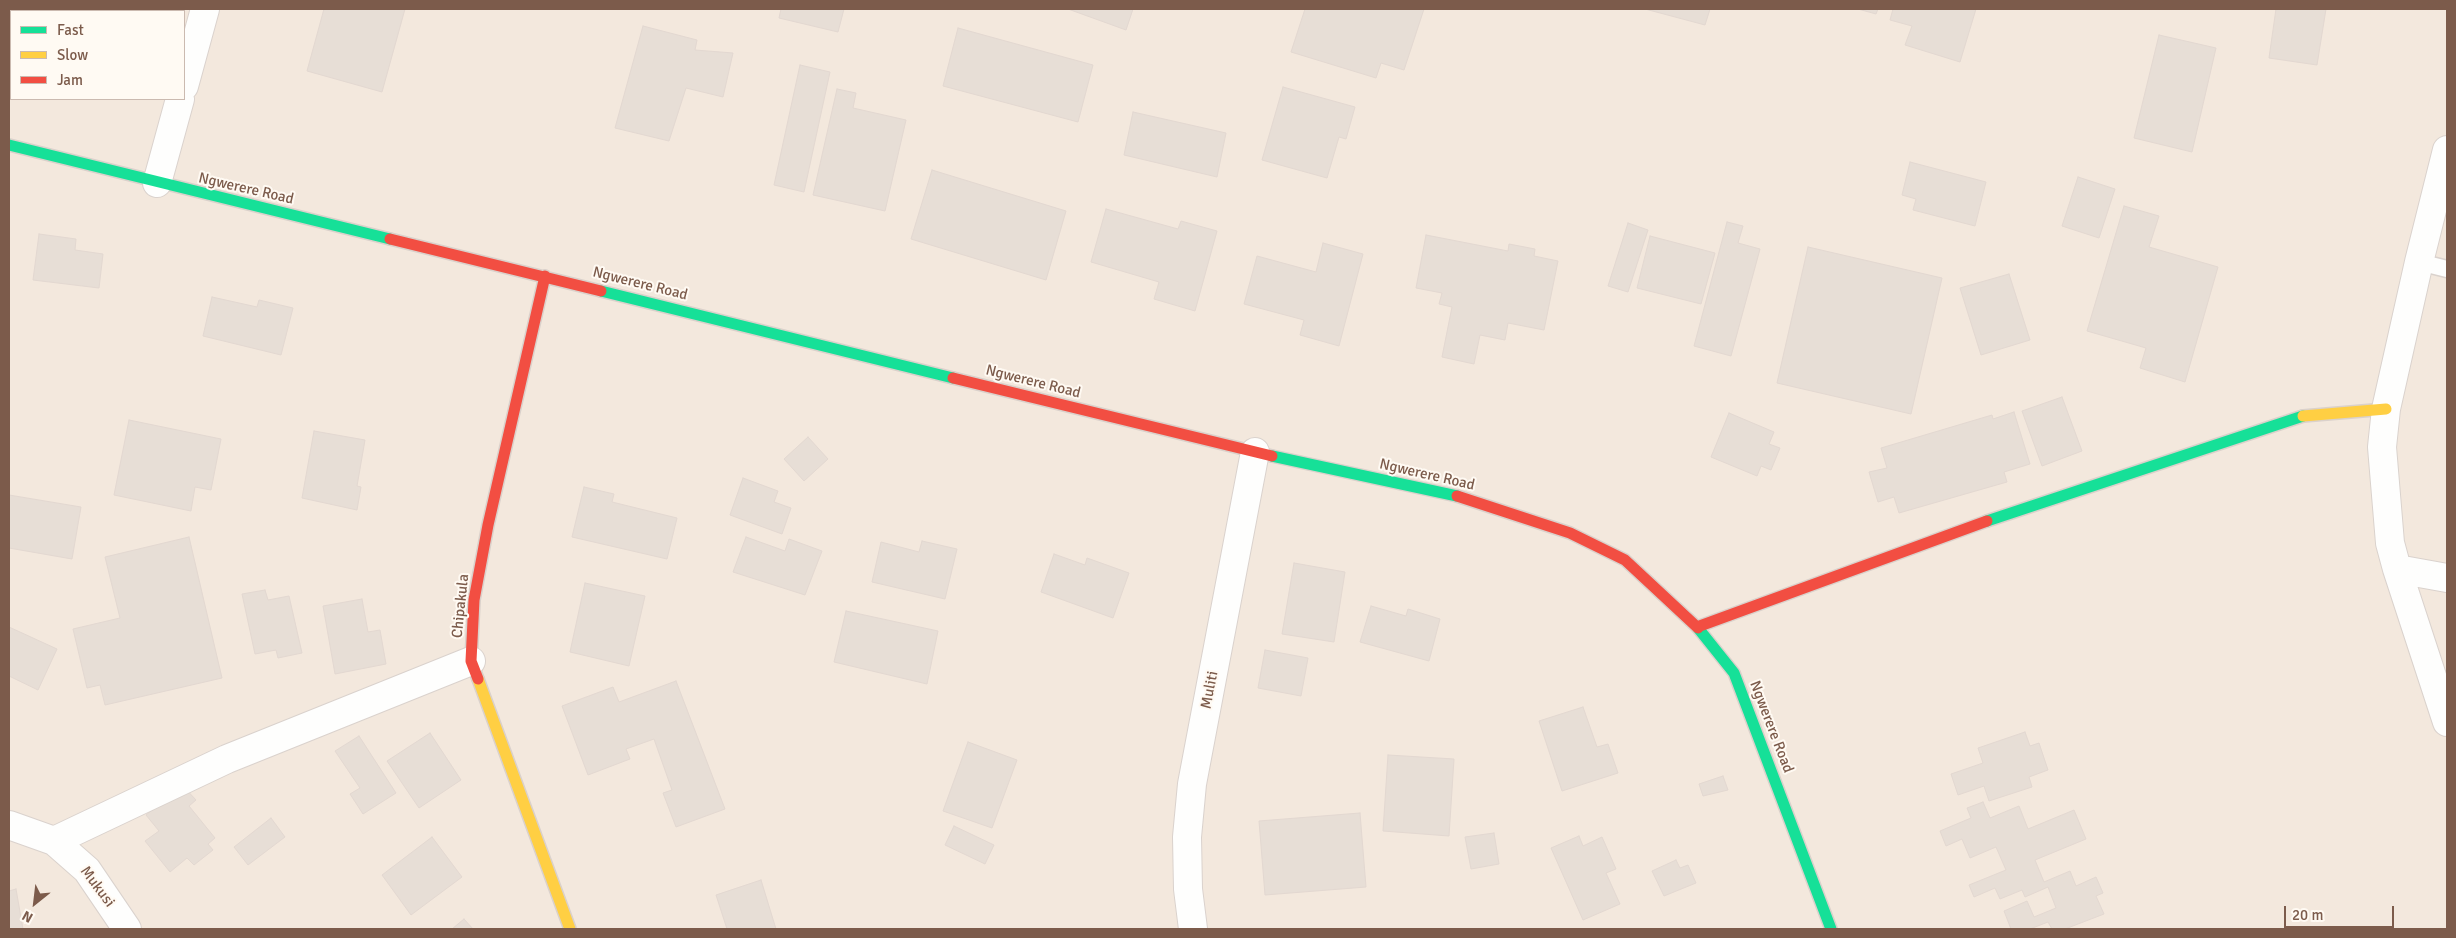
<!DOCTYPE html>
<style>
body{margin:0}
#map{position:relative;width:2456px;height:938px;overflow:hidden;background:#faf5ef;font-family:Signika,sans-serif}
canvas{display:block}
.frame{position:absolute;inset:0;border:10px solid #7c5b4b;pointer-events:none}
.legend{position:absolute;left:10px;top:10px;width:175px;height:90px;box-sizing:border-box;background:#fffaf3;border:1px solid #cbbab0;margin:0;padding:6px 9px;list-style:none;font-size:15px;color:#7c5b4b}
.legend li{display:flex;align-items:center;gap:10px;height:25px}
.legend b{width:25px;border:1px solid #cbbab0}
.north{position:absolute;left:10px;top:878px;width:50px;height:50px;-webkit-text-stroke:4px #fffaf3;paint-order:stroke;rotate:209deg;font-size:14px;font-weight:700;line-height:20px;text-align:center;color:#7c5b4b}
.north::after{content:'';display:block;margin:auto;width:18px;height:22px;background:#7c5b4b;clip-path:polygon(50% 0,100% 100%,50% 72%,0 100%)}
.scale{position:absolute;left:2284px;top:906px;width:110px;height:22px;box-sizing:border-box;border:2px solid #7c5b4b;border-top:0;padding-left:6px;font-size:15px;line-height:18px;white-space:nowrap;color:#7c5b4b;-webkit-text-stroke:4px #fffaf3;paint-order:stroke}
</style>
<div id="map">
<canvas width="2456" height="938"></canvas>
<div class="frame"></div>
<ul class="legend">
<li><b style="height:6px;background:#16e098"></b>Fast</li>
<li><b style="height:6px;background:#ffcf43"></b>Slow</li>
<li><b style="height:6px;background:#f24e42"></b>Jam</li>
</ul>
<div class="north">N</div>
<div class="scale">20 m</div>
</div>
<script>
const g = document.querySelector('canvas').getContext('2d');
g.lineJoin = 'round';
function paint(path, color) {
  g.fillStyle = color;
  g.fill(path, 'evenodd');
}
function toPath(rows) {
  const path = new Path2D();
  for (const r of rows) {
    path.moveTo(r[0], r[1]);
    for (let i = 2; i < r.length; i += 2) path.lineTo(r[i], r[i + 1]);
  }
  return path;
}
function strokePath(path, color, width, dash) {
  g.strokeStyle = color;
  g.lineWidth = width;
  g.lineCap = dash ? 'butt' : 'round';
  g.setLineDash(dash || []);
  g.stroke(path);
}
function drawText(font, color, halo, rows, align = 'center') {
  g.font = font + ' Signika,sans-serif';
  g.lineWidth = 4;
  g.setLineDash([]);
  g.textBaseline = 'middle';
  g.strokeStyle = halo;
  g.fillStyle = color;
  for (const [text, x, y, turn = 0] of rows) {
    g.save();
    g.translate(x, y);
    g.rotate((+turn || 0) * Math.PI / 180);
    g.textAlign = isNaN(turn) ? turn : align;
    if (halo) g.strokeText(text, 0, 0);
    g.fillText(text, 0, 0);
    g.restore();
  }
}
paint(toPath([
 [9,9,2447,9,2447,929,9,929],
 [11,11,184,11,184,99,11,99]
]), '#f3e8dd');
const building = toPath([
 [324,9,405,9,382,92,307,71,324,9],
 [781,9,844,9,838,32,779,18,781,9],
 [1068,9,1133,9,1126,30,1068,9],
 [1305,9,1424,9,1404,70,1381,63,1376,78,1291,52,1305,9],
 [1645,9,1710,9,1705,25,1645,9],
 [1858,9,1878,9,1876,14,1858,9],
 [1893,9,1976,9,1960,62,1905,45,1912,26,1890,20,1893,9],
 [2276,9,2326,9,2317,65,2269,58,2276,9],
 [643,26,697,40,695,50,733,53,723,97,686,88,669,141,615,128,643,26],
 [958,28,1093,65,1078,122,943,86,958,28],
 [2159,35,2216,48,2192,152,2134,138,2159,35],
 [800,65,830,72,804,192,774,185,800,65],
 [1283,87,1355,107,1346,139,1339,137,1327,178,1262,160,1283,87],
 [837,89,856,93,853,108,906,120,885,211,813,195,837,89],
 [1133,112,1226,133,1217,177,1124,155,1133,112],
 [1910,162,1986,182,1975,226,1913,210,1916,199,1902,195,1910,162],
 [932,170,1066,211,1046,280,911,239,932,170],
 [2078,177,2115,189,2099,238,2062,226,2078,177],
 [2124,206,2159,216,2149,247,2218,267,2185,382,2140,368,2146,348,2087,331,2124,206],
 [1106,209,1178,229,1181,221,1217,231,1195,311,1154,299,1159,282,1091,262,1106,209],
 [1727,222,1743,226,1738,243,1760,249,1731,356,1694,346,1727,222],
 [1628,223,1648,230,1628,292,1608,286,1628,223],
 [39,234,76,239,75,250,103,254,99,288,33,280,39,234],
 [1426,235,1508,251,1509,244,1535,249,1534,256,1558,261,1544,330,1508,323,1505,340,1480,335,1474,364,1442,357,1452,307,1439,304,1442,293,1416,288,1426,235],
 [1650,236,1715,253,1701,304,1637,288,1650,236],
 [1323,243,1363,254,1339,346,1300,335,1304,320,1244,304,1257,256,1316,272,1323,243],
 [1808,247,1942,278,1911,414,1777,383,1808,247],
 [2009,274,2030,340,1981,355,1960,288,2009,274],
 [212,297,257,307,259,300,293,308,281,355,203,336,212,297],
 [2062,397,2082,451,2042,466,2022,411,2062,397],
 [2014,412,2030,464,2004,472,2007,482,1899,513,1894,497,1878,502,1869,472,1887,468,1881,448,1992,415,1993,419,2014,412],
 [1729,413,1774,432,1769,444,1780,448,1771,470,1761,466,1757,476,1711,457,1729,413],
 [129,420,221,439,211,490,195,487,191,511,114,495,129,420],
 [314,431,365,440,357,486,361,487,357,510,302,498,314,431],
 [808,437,828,459,804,481,784,459,808,437],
 [743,478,778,491,774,502,791,508,782,534,730,515,743,478],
 [584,487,614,494,612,502,677,518,667,559,572,537,584,487],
 [9,495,81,507,72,559,9,548,9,495],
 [189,537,222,678,105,705,100,685,87,688,73,629,120,618,105,557,189,537],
 [746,537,785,551,789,539,822,551,805,595,733,572,746,537],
 [922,541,957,549,945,599,872,582,881,542,919,552,922,541],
 [1054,554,1085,565,1087,558,1129,573,1113,618,1041,592,1054,554],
 [1294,563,1345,572,1334,642,1282,634,1294,563],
 [585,583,645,596,629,666,570,652,585,583],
 [265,590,268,600,289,596,302,653,278,658,276,650,255,654,242,594,265,590],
 [362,599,368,632,380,630,386,664,335,674,323,606,362,599],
 [1371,606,1406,616,1408,609,1440,619,1429,661,1360,642,1371,606],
 [846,611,938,631,927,684,834,662,846,611],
 [9,627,57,649,38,690,9,676,9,627],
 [1265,650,1308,658,1301,696,1258,688,1265,650],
 [676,681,725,809,676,827,663,793,672,790,654,739,626,749,630,759,588,775,562,706,613,687,619,702,676,681],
 [1583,707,1597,747,1608,744,1618,773,1562,791,1539,721,1583,707],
 [2025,732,2030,746,2039,743,2048,770,2029,777,2032,787,1989,801,1984,786,1958,795,1951,774,1983,763,1978,748,2025,732],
 [430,733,461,780,419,808,387,761,430,733],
 [359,736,396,793,363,814,350,794,360,788,335,751,359,736],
 [968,742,1017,760,992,828,943,811,968,742],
 [1388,755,1454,759,1449,836,1383,831,1388,755],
 [1723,776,1728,790,1703,796,1699,784,1723,776],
 [183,786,196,800,189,806,215,838,208,844,213,850,194,865,187,858,170,872,145,841,159,831,146,815,183,786],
 [1983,802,1990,818,2019,806,2028,829,2074,810,2086,839,2035,860,2044,882,2070,871,2076,886,2096,877,2103,893,2096,896,2104,914,2065,929,2052,929,2048,922,2030,929,2011,929,2004,911,2027,901,2034,917,2056,908,2048,887,2025,897,2022,890,2000,899,1995,888,1974,897,1969,885,2006,870,1996,847,1970,858,1962,839,1946,846,1940,831,1971,818,1967,808,1983,802],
 [1360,813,1366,887,1265,895,1259,821,1360,813],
 [271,818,285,837,248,865,234,847,271,818],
 [954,826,994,845,985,864,945,845,954,826],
 [1494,833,1499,864,1471,869,1465,837,1494,833],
 [1579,836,1583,846,1602,837,1616,869,1606,873,1620,904,1583,920,1551,848,1579,836],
 [432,837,462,877,411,915,382,875,432,837],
 [1676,860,1680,868,1688,865,1696,883,1664,896,1652,871,1676,860],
 [761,880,776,929,727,929,716,895,761,880],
 [16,889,23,929,9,929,9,891,16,889],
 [464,919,473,929,452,929,464,919]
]);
paint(building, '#e7ded6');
strokePath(building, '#e3d8d1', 1);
const lane = toPath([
 [2419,262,2447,269]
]);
const street = toPath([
 [184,86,205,9],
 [2447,150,2419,262,2386,409,2382,447,2390,543,2397,569,2447,722],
 [157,183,180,99],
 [2397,569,2447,578],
 [9,825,54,841,87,870,127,929],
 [54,841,227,759,471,661],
 [1193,929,1188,889,1187,837,1192,784,1255,452]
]);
const fast = toPath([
 [9,145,390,239],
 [601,291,953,378],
 [1272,456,1457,496],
 [1987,521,2303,416],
 [1698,628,1734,673,1831,929]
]);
const slow = toPath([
 [2303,416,2386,409],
 [478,679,570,929]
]);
const jam = toPath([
 [390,239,601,291],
 [953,378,1272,456],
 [1457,496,1570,533,1625,560,1698,628],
 [1697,627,1987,521],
 [478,679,471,661,474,600,488,525,545,276]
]);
strokePath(lane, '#dad2cd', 19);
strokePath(street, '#dad2cd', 30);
strokePath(fast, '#dad1cb', 14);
strokePath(slow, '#dad1cb', 14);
strokePath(jam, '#dad1cb', 14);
strokePath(lane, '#fefefd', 16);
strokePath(street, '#fefefd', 28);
strokePath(fast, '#16e098', 11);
strokePath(slow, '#ffcf43', 11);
strokePath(jam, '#f24e42', 11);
drawText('15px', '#7c5b4b', '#fffaf3', [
 ["Ngwerere Road",246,189,13],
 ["Ngwerere Road",640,284,14],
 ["Ngwerere Road",1033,382,14],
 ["Ngwerere Road",1427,475,13],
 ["Chipakula",461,606,-84],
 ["Muliti",1210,690,-79],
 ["Ngwerere Road",1771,727,69],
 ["Mukusi",97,887,53]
]);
</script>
